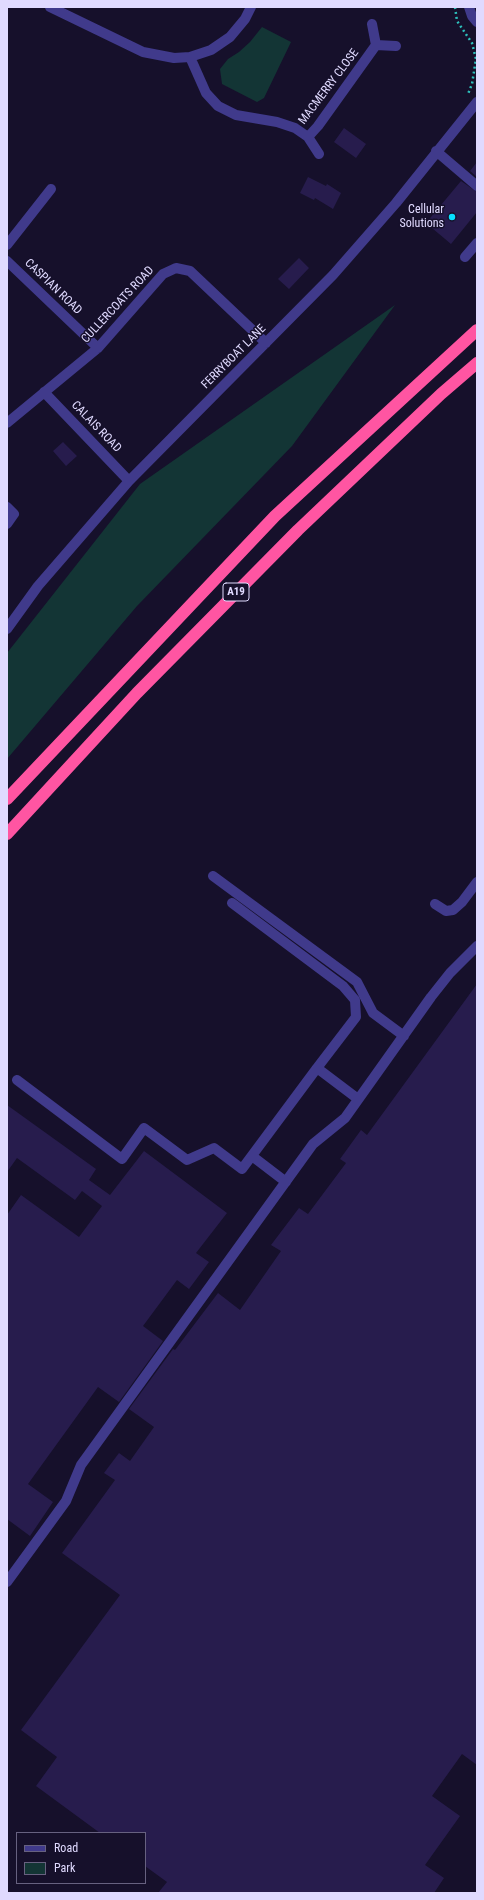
<!DOCTYPE html>
<style>
body{margin:0}
#map{position:relative;width:484px;height:1900px;overflow:hidden;background:#16102b;font-family:"Roboto Condensed",sans-serif}
canvas{display:block}
.frame{position:absolute;inset:0;border:8px solid #e0daff;pointer-events:none}
.legend{position:absolute;left:16px;top:1832px;width:130px;height:52px;box-sizing:border-box;background:#16102b;border:1px solid #676180;margin:0;padding:5px 7px;list-style:none;font-size:12px;color:#e0daff}
.legend li{display:flex;align-items:center;gap:8px;height:20px}
.legend b{width:20px;border:1px solid #676180}
</style>
<div id="map">
<canvas width="484" height="1900"></canvas>
<div class="frame"></div>
<ul class="legend">
<li><b style="height:5px;background:#403a8b"></b>Road</li>
<li><b style="height:11px;background:#133535"></b>Park</li>
</ul>
</div>
<script>
const g = document.querySelector('canvas').getContext('2d');
g.lineJoin = 'round';
function paint(path, color) {
  g.fillStyle = color;
  g.fill(path, 'evenodd');
}
function toPath(rows) {
  const path = new Path2D();
  for (const r of rows) {
    path.moveTo(r[0], r[1]);
    for (let i = 2; i < r.length; i += 2) path.lineTo(r[i], r[i + 1]);
  }
  return path;
}
function strokePath(path, color, width, dash) {
  g.strokeStyle = color;
  g.lineWidth = width;
  g.lineCap = dash ? 'butt' : 'round';
  g.setLineDash(dash || []);
  g.stroke(path);
}
function drawText(font, color, halo, rows, align = 'center') {
  g.font = font + ' "Roboto Condensed",sans-serif';
  g.lineWidth = 3;
  g.setLineDash([]);
  g.textBaseline = 'middle';
  g.strokeStyle = halo;
  g.fillStyle = color;
  for (const [text, x, y, turn = 0] of rows) {
    g.save();
    g.translate(x, y);
    g.rotate((+turn || 0) * Math.PI / 180);
    g.textAlign = isNaN(turn) ? turn : align;
    if (halo) g.strokeText(text, 0, 0);
    g.fillText(text, 0, 0);
    g.restore();
  }
}
paint(toPath([
 [262,27,291,42,264,98,257,102,222,84,220,69,228,59,239,52,250,42],
 [395,305,292,446,137,606,7,759,7,653,140,484]
]), '#133535');
paint(toPath([
 [344,128,366,144,356,158,334,142],
 [477,162,477,177,470,171],
 [308,177,326,186,327,184,341,193,333,209,315,198,314,200,300,193],
 [461,181,477,192,477,212,451,244,426,223],
 [299,258,309,268,289,289,278,279],
 [63,442,77,456,66,466,53,451],
 [477,984,477,1765,462,1754,432,1796,460,1816,425,1865,444,1878,434,1893,158,1893,167,1882,145,1866,145,1833,100,1833,36,1786,57,1757,21,1730,120,1595,62,1553,115,1480,104,1473,119,1453,130,1461,154,1427,129,1409,173,1349,175,1350,218,1293,240,1310,281,1251,271,1245,299,1208,308,1214,346,1163,340,1159,361,1130,367,1135],
 [7,1105,96,1169,89,1180,110,1195,144,1151,227,1213,196,1253,209,1262,189,1289,177,1280,143,1326,163,1341,119,1402,98,1387,28,1484,53,1502,30,1536,7,1519,7,1215,21,1195,79,1237,102,1206,82,1191,75,1200,17,1158,7,1172]
]), '#271c4d');
strokePath(toPath([
 [455,7,457,21,472,43,476,59,472,84,468,94]
]), '#2dc0bc', 2.5, [2, 3]);
strokePath(toPath([
 [50,7,143,52,174,58,190,57,211,50,230,37,245,19,251,7],
 [469,7,472,16,477,22],
 [376,45,396,46],
 [190,57,206,93,218,106,236,115,277,122,295,128,308,137,318,126,376,45,372,24],
 [308,137,319,154],
 [436,151,477,186],
 [7,245,51,189],
 [465,257,477,243],
 [7,261,98,348],
 [44,392,129,481],
 [7,423,98,348,163,274,176,268,190,271,266,343],
 [7,507,14,514,7,524],
 [7,629,38,586,129,481,333,275,396,203,477,102],
 [213,876,357,982,373,1013,404,1036],
 [232,903,343,986,355,1000,356,1017,317,1068],
 [435,904,446,911,453,910,462,902,477,882],
 [17,1080,122,1159,144,1128,187,1160,214,1148,242,1169,317,1068,358,1099],
 [252,1156,286,1182],
 [7,1582,66,1501,81,1465,313,1144,345,1118,431,997,450,973,477,946]
]), '#403a8b', 10);
strokePath(toPath([
 [7,799,275,516,477,330],
 [7,834,137,693,298,530,441,394,477,363]
]), '#ff55a2', 12);
for (const [x, y, r, color] of [
 [452,217,4,"#06dfff"]
]) {
  const dot = new Path2D();
  dot.arc(x, y, r, 0, 2 * Math.PI);
  g.fillStyle = color;
  g.fill(dot);
  strokePath(dot, '#16102b', 1.5);
}
for (const [x, y, w] of [
 [236,592,26]
]) {
  const box = new Path2D();
  box.roundRect(x - w / 2, y - 9, w, 18, 3);
  g.fillStyle = '#16102b';
  g.fill(box);
  strokePath(box, '#e0daff', 1);
}
drawText('bold 11px', '#e0daff', null, [
 ["A19",236,592]
]);
drawText('12px', '#e0daff', '#16102b', [
 ["MACMERRY CLOSE",329,87,-53],
 ["CASPIAN ROAD",53,287,44],
 ["CULLERCOATS ROAD",118,305,-47],
 ["FERRYBOAT LANE",234,357,-45],
 ["CALAIS ROAD",96,427,46]
]);
drawText('12px', '#e0daff', '#16102b', [
 ["Cellular",444,210],
 ["Solutions",444,224]
], 'right');
</script>
